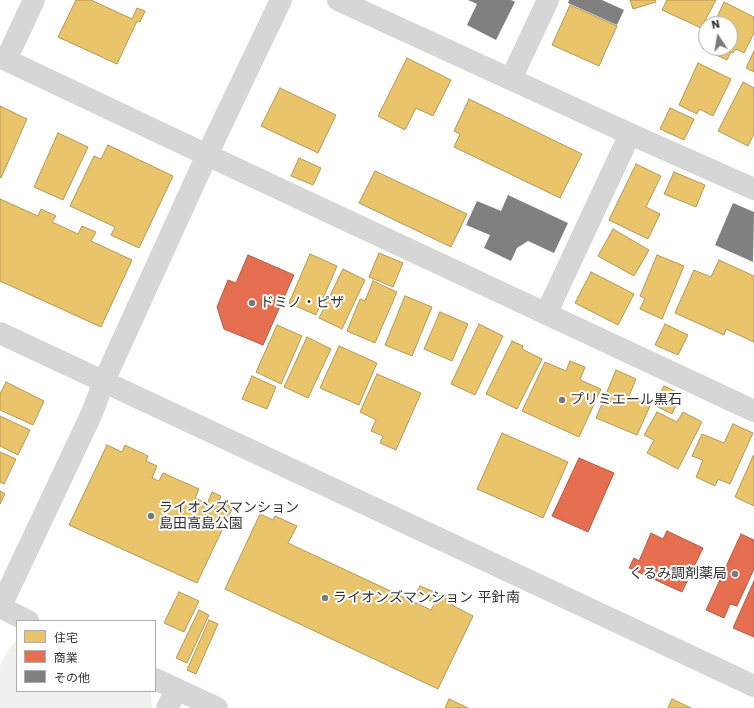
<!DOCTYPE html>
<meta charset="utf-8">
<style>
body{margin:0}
#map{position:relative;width:754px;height:708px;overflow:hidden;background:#fff;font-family:"Work Sans","Noto Sans JP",sans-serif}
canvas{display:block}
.legend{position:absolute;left:16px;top:620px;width:140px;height:72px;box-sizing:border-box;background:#fff;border:1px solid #adadad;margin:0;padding:5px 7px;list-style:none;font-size:12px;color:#323232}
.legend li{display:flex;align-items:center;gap:8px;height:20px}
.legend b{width:20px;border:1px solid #adadad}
.north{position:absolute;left:698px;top:16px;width:40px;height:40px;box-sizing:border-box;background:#fff;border:1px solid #adadad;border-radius:50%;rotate:348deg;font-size:11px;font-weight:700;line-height:16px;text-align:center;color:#323232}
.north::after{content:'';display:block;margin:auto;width:14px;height:18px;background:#7a7a7a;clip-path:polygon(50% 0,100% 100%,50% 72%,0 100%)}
</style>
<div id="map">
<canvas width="754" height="708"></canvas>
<ul class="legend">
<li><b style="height:11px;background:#e9c46a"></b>住宅</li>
<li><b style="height:11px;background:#e76f51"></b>商業</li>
<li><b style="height:11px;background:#808080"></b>その他</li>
</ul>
<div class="north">N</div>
</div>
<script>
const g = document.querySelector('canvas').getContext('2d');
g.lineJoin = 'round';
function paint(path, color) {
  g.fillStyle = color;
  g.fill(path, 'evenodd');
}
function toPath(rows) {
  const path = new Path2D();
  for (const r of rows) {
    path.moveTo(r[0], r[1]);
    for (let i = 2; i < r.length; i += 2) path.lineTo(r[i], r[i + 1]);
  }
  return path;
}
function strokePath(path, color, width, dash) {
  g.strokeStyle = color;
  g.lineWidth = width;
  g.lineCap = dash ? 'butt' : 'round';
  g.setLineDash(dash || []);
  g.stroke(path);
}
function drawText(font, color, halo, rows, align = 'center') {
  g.font = font + ' "Work Sans","Noto Sans JP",sans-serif';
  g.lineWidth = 4;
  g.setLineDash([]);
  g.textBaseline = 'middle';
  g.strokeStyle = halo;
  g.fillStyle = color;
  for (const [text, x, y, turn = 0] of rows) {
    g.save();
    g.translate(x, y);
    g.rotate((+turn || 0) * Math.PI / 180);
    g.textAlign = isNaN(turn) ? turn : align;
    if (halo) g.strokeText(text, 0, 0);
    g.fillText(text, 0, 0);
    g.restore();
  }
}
paint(toPath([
 [17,640,17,691,151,691,152,708,0,708,0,666,8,650]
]), '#eff2ec');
const homes = toPath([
 [76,0,91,0,132,19,137,8,145,11,140,22,137,21,117,64,58,37,76,0],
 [630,0,655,0,656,2,633,9,630,0],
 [667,0,716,0,701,28,662,10,667,0],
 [724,2,754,17,754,33,744,53,736,49,733,53,731,52,727,60,702,48,706,41,706,48,730,48,730,24,714,24,724,2],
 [570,5,617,26,599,66,552,45,570,5],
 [754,51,754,72,746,68,754,51],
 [407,58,451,80,433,116,416,108,405,130,378,116,407,58],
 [698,63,731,79,713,116,699,109,697,114,679,105,698,63],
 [743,82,754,88,754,134,748,146,718,131,743,82],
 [280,88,336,115,318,153,261,126,280,88],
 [469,99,582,154,560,198,454,147,460,134,454,131,469,99],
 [0,106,27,119,1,178,0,177,0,106],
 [670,108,694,119,684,140,660,129,670,108],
 [58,133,88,147,63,200,34,187,58,133],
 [108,145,173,176,139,248,111,235,115,227,70,206,94,156,101,159,108,145],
 [299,158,321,168,313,185,291,176,299,158],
 [636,164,661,176,646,207,660,214,648,239,609,220,636,164],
 [375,171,467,214,451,247,359,203,375,171],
 [674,172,705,185,696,207,664,194,674,172],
 [0,199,38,216,41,209,56,216,52,222,78,234,82,226,96,232,91,241,132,260,101,327,0,281,0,199],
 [613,229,649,250,634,276,598,256,613,229],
 [379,253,403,263,393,287,369,277,379,253],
 [310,254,337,266,316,315,289,303,310,254],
 [657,255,684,266,662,319,640,309,645,298,640,296,657,255],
 [719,260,754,276,754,342,726,329,724,335,675,313,694,270,711,277,719,260],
 [343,269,365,280,342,329,319,318,343,269],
 [591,272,634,294,618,325,575,303,591,272],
 [373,281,397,292,375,343,347,331,360,299,365,301,373,281],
 [405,296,432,307,412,356,385,345,405,296],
 [440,312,468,324,452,361,424,349,440,312],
 [479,324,503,336,475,395,451,384,479,324],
 [665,324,688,335,678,355,655,345,665,324],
 [277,325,302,336,281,384,256,372,277,325],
 [307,337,331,349,308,398,284,387,307,337],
 [512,341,523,346,522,349,542,359,517,409,486,394,512,341],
 [339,346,377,363,359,405,320,388,339,346],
 [570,361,585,367,580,380,601,389,579,437,522,411,545,362,566,371,570,361],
 [616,370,636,379,629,396,650,406,637,435,596,418,616,370],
 [377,374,421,393,396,450,380,443,383,436,371,431,376,420,360,412,377,374],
 [252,376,276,387,267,409,242,399,252,376],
 [6,382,44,401,33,425,0,410,0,394,6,382],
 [664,386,681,394,672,414,654,405,664,386],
 [657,412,677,422,683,412,702,422,678,469,647,453,654,440,644,435,657,412],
 [0,416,30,430,18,455,0,446,0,416],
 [733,424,753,433,730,484,718,479,715,486,696,477,703,460,692,456,702,434,724,443,733,424],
 [502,433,568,462,543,518,477,489,502,433],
 [107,445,122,452,125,445,148,456,146,461,157,466,152,478,159,481,163,473,199,489,195,498,207,504,212,492,221,496,219,501,233,507,197,583,69,525,107,445],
 [0,452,16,459,4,484,0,482,0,452],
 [753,456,754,456,754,506,735,497,753,456],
 [0,491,5,494,0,504,0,491],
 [260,514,273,520,275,516,297,526,288,543,431,610,439,595,454,602,452,605,473,616,438,689,225,589,260,514],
 [420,586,437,593,433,602,416,594,420,586],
 [179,592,199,601,184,632,164,623,179,592],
 [199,610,209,615,187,663,176,658,199,610],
 [209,620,218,624,196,674,187,670,209,620],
 [449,699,468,708,445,708,449,699],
 [672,699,691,708,668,708,672,699]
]);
paint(homes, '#e9c46a');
strokePath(homes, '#b29859', 1);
const shops = toPath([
 [248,255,294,275,263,345,224,329,217,307,228,280,236,283,248,255],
 [579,458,614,473,588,532,552,516,579,458],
 [667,531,703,548,682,592,629,568,634,558,639,561,651,533,663,539,667,531],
 [741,534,754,540,754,569,737,606,730,604,724,618,706,610,741,534],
 [754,581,754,637,733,628,754,581]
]);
paint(shops, '#e76f51');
strokePath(shops, '#b15d48', 1);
paint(toPath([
 [468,0,511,0,515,2,496,40,467,25,477,4],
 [569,0,602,0,624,10,617,25,568,3],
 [508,195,568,223,554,253,528,241,517,248,511,261,484,248,490,235,466,225,477,201,501,211],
 [733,203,754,212,753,262,715,245]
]), '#808080');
strokePath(toPath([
 [281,0,207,155,754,411],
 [338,0,630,134,546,314],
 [0,57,207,155,104,381,92,413,0,608],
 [6,60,34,0],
 [511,79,548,0],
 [630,134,754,189],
 [0,607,28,621],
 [155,679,217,708],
 [167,708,177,689]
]), '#d6d6d6', 22);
strokePath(toPath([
 [0,333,754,686]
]), '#d6d6d6', 22);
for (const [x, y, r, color] of [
 [252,303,4,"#7a7a7a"],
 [562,400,4,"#7a7a7a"],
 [151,516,4,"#7a7a7a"],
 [735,574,4,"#7a7a7a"],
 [325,598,4,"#7a7a7a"]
]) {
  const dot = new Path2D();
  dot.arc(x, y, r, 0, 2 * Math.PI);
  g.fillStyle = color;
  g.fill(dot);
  strokePath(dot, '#fff', 1.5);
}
drawText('14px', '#323232', '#fff', [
 ["ドミノ・ピザ",260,303],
 ["プリミエール黒石",570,400],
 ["ライオンズマンション",159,508],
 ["島田高島公園",159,524],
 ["くるみ調剤薬局",727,574,"right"],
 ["ライオンズマンション 平針南",333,598]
], 'left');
</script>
